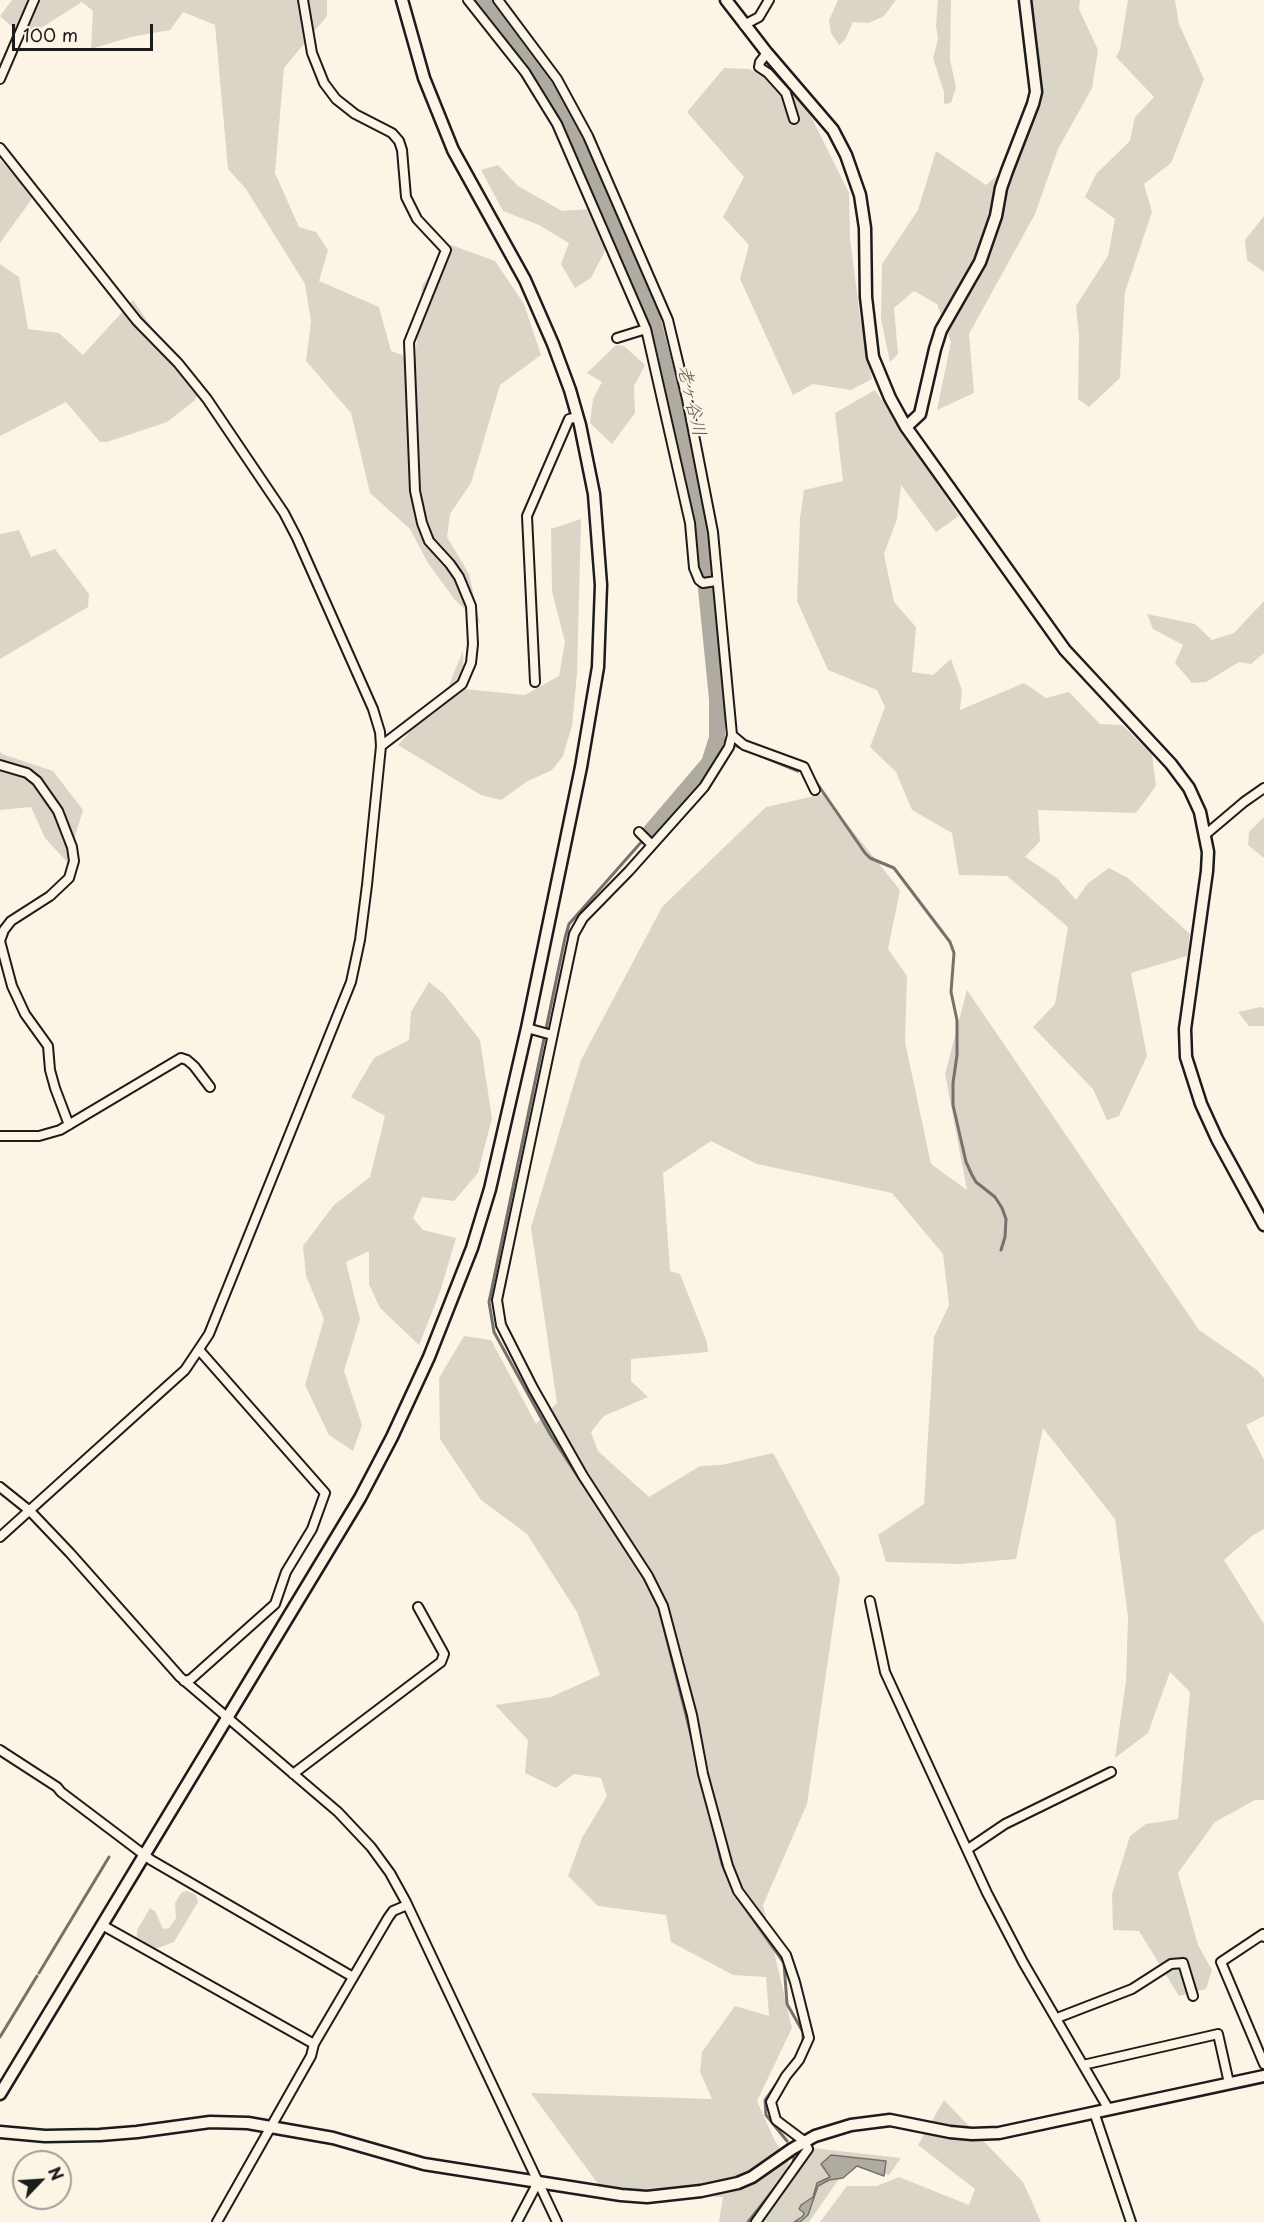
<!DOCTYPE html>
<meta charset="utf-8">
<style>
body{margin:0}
#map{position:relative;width:1264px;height:2222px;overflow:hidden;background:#fcf5e5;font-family:"Playpen Sans",sans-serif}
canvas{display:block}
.north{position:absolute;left:12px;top:2150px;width:60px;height:60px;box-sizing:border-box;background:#fcf5e5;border:2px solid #a29e95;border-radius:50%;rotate:65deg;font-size:16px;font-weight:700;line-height:24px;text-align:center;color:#1c1c1c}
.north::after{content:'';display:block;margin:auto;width:21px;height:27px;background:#1c1c1c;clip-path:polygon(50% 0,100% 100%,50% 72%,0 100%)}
.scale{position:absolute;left:12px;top:24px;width:141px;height:27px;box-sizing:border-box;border:3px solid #1c1c1c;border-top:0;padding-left:8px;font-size:18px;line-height:21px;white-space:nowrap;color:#1c1c1c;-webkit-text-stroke:4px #fcf5e5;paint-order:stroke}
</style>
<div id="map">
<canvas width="1264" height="2222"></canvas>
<div class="north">N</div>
<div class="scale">100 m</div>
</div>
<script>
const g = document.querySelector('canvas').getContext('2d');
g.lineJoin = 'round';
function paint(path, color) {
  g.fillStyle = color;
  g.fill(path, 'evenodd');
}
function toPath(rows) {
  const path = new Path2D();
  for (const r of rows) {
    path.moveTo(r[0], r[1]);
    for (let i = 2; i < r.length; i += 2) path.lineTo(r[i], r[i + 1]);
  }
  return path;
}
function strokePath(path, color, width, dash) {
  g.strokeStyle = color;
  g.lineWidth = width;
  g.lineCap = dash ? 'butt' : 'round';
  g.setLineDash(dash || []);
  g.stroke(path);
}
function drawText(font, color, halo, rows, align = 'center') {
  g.font = font + ' "Playpen Sans","Klee One",sans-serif';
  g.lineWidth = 4.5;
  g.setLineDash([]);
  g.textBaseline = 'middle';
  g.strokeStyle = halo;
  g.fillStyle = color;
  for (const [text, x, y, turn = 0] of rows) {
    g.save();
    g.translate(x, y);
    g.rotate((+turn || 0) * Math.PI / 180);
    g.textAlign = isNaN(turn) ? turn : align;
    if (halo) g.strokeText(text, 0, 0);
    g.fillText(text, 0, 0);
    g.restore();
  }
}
paint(toPath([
 [12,0,327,0,327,16,284,68,275,173,299,227,316,232,328,250,319,281,379,307,391,351,415,360,422,286,451,245,495,261,524,304,541,355,500,385,471,483,450,514,447,537,469,574,480,624,455,600,428,563,410,529,370,493,351,413,306,361,311,321,305,284,246,189,228,169,215,25,183,12,170,30,131,37,91,49,93,11,82,2,25,38,0,16],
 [838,0,896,0,884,16,869,23,853,22,845,40,839,45,831,33,829,20],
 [938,0,951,0,950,60,956,87,951,103,944,104,944,92,933,58,938,39,936,26],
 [1027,0,1080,0,1079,9,1098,50,1092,88,1058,149,1035,214,969,334,974,393,937,410,951,342,937,304,914,291,894,308,898,354,890,362,881,319,882,264,918,210,936,151,986,185,1007,167,1039,95],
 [1128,0,1175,0,1179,24,1204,79,1171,163,1144,184,1152,212,1125,292,1120,378,1089,407,1078,399,1079,336,1076,306,1108,256,1115,219,1085,197,1096,174,1130,141,1135,117,1154,97,1116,57,1120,49],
 [724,68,750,69,805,104,849,193,850,238,860,317,872,379,851,390,813,384,793,395,740,279,749,245,723,217,744,177,687,112],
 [0,160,34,196,0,243],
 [498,165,518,186,562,211,590,209,607,247,591,278,575,288,561,264,569,243,539,225,503,211,481,170],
 [1264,216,1264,272,1247,260,1245,240],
 [0,264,19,277,28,329,59,333,83,355,133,300,198,394,194,401,167,422,107,442,100,442,66,402,0,436],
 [616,345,624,346,645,365,634,386,635,413,612,444,590,423,593,399,602,382,587,373],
 [875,390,959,516,936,532,901,485,897,519,884,554,894,602,916,627,912,672,933,675,951,659,962,690,960,710,1024,683,1046,698,1069,692,1100,724,1122,725,1152,754,1156,786,1136,813,1038,810,1040,841,1025,857,1057,878,1076,900,1088,883,1109,868,1128,878,1190,934,1187,956,1131,973,1147,1056,1119,1116,1107,1120,1093,1089,1033,1027,1055,1004,1068,927,1007,876,959,875,952,833,912,810,896,772,870,747,885,707,877,690,828,670,797,601,800,518,804,490,843,481,835,413],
 [581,519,577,674,572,726,563,756,552,770,528,781,501,800,481,795,398,745,447,690,463,651,464,689,525,695,559,676,565,642,552,591,551,529],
 [19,530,31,557,55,549,89,594,88,607,0,659,0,534],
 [1264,601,1264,653,1251,664,1239,662,1206,682,1192,683,1175,663,1183,645,1153,629,1147,614,1195,624,1212,640,1234,633],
 [0,751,2,754,53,771,83,810,67,862,45,838,31,807,0,810],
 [823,794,900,890,888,949,907,976,905,1042,931,1164,967,1190,945,1074,967,990,1199,1330,1257,1370,1264,1378,1264,1416,1246,1425,1264,1460,1264,1529,1253,1535,1224,1560,1264,1624,1264,1800,1255,1800,1215,1822,1178,1873,1198,1945,1212,1970,1206,1989,1179,1996,1139,1931,1113,1930,1112,1894,1130,1836,1146,1824,1178,1819,1190,1692,1170,1672,1148,1733,1115,1758,1126,1681,1128,1617,1115,1519,1043,1428,1016,1559,960,1564,886,1562,878,1535,924,1504,934,1337,949,1305,943,1254,892,1193,757,1164,711,1141,663,1173,670,1271,680,1274,707,1342,708,1352,631,1359,631,1381,648,1397,604,1416,591,1432,598,1451,649,1497,700,1466,721,1465,773,1453,840,1578,807,1804,763,1905,792,2028,757,2101,775,2141,789,2162,777,2192,812,2148,901,2158,889,2175,858,2166,848,2166,809,2222,766,2222,766,2220,765,2222,719,2222,723,2197,604,2192,531,2093,712,2099,700,2072,702,2052,735,2006,769,2016,766,1977,733,1975,671,1942,666,1915,598,1906,568,1876,582,1838,607,1796,601,1778,574,1774,556,1788,525,1773,528,1740,495,1705,551,1697,600,1675,577,1612,527,1534,481,1500,440,1439,439,1378,464,1336,491,1340,536,1424,557,1403,531,1227,581,1060,662,907,766,807],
 [1264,817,1264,858,1248,845,1249,832],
 [429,982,444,994,480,1040,492,1118,478,1173,454,1201,422,1197,413,1218,423,1230,456,1238,440,1292,419,1345,380,1308,369,1284,369,1251,346,1262,360,1319,344,1371,362,1425,353,1451,329,1435,305,1385,324,1319,306,1276,303,1246,334,1205,370,1177,385,1116,351,1097,374,1058,409,1040,411,1012],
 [1260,1007,1264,1008,1264,1026,1249,1026,1238,1012],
 [187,1891,196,1895,198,1902,174,1942,155,1949,137,1939,137,1930,150,1908,155,1911,162,1927,164,1929,169,1928,176,1918,175,1903,182,1892],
 [944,2100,1023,2182,1041,2222,820,2222,847,2186,877,2186,899,2177,969,2205,975,2189,918,2145]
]), '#dbd5c8');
const water = toPath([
 [831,2155,886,2161,884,2176,857,2166,843,2178,829,2180,818,2186,808,2215,800,2222,794,2222,803,2216,804,2213,799,2209,801,2205,813,2197,817,2183,830,2177,821,2164,831,2155]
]);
paint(water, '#b0aba1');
strokePath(water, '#75726c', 1.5);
strokePath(toPath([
 [717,738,798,771],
 [816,782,865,853,870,858,894,868,950,942,954,953,951,992,957,1020,957,1055,953,1083,953,1105,966,1162,972,1175,976,1182,995,1197,1002,1208,1006,1219,1005,1237,1001,1250],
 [651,831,569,924,565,938,489,1302,494,1332,550,1434,645,1579,659,1608,696,1755],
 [709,1809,722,1864,737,1897,784,1963,787,2004,803,2032,803,2044],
 [39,1973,109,1857],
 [0,2037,37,1976],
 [787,2141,766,2115,765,2100,797,2055],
 [792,2167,794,2158],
 [526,2213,537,2193],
 [748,2222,782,2179]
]), '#75726c', 3);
strokePath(toPath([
 [483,0,543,78,578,138,647,297,674,403,700,529,717,699,717,738,709,763,651,831]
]), '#b0aba1', 16);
const street = toPath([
 [303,0,312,53,324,83,336,99,355,114,392,133,399,141,402,150,406,197,417,219,446,250,409,342,415,491,422,523,429,541,450,564,459,577,471,606,473,644,471,663,462,684,381,746],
 [468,0,525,72,557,124,646,329,690,523,694,568,699,580,703,583,716,581],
 [498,0,557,79,588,136,668,320,687,399,713,532,732,735,729,747,704,787,629,871,583,918,574,934,497,1300,501,1325,533,1388,583,1476,648,1576,663,1606,692,1715,703,1774,728,1866,738,1891,786,1955,795,1982,809,2038,799,2060,786,2076,771,2102,776,2120,804,2141,808,2149,756,2222],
 [744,25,759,17,769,0],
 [767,53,760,62,759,67,768,73,786,93,794,119],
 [0,79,34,0],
 [0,148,137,321,178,363,207,399,284,513,297,538,373,709,380,732,381,746,367,885,360,940,351,982,209,1334,185,1370,0,1537],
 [617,338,646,329],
 [535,682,527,516,569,419,577,417],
 [732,735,744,745,804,767,815,790],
 [0,765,27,773,37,781,58,811,72,847,74,861,69,878,50,896,11,921,4,930,0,941,12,986,25,1014,48,1046,50,1070,55,1088,69,1125],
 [639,832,652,845],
 [1205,835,1244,802,1264,788],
 [527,1028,552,1035],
 [0,1136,39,1136,60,1130,181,1058,187,1060,194,1066,210,1087],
 [0,1487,30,1511,70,1553,180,1677,338,1812,371,1847,390,1873,406,1902,557,2222],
 [870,1601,885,1672,987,1893,1023,1962,1108,2108],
 [184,1681,191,1679,275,1604,286,1572,312,1529,325,1493,200,1351],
 [0,1750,57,1787,61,1792,151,1860,353,1977],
 [293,1774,441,1662,444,1654,418,1607],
 [968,1849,1005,1824,1111,1772],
 [102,1925,314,2044],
 [1264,1937,1263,1934,1221,1962,1264,2064],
 [1057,2018,1132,1989,1171,1964,1183,1963,1193,1996],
 [1083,2065,1218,2034,1229,2083],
 [1094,2112,1131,2222],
 [217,2222,311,2056,314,2044,388,1918,393,1911,407,1905],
 [517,2222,538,2182]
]);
const secondary = toPath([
 [726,0,767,53,833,130,846,155,860,195,865,228,866,297,873,357,890,398,906,427,1065,650,1171,764,1189,788,1200,812,1208,852,1207,871,1185,1029,1186,1057,1201,1104,1217,1139,1264,1225],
 [906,427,920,414,935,349,941,330,980,262,996,216,1001,188,1007,171,1033,104,1036,92,1025,0],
 [0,2094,360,1498,392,1437,429,1357,472,1248,490,1189,527,1028,581,767,598,667,601,585,594,494,580,425,570,390,553,344,525,280,453,150,424,78,402,0],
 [0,2132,45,2136,100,2135,137,2132,210,2122,248,2123,333,2138,424,2164,621,2195,647,2197,701,2191,738,2183,752,2177,792,2149,815,2136,851,2125,890,2120,950,2132,972,2134,999,2133,1264,2076]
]);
strokePath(street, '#1c1c1c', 12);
strokePath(secondary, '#1c1c1c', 15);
strokePath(street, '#fcf5e5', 8);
strokePath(secondary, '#fcf5e5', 10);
drawText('italic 18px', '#575551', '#fcf5e5', [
 ["老ヶ谷川",691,401,77]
]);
</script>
